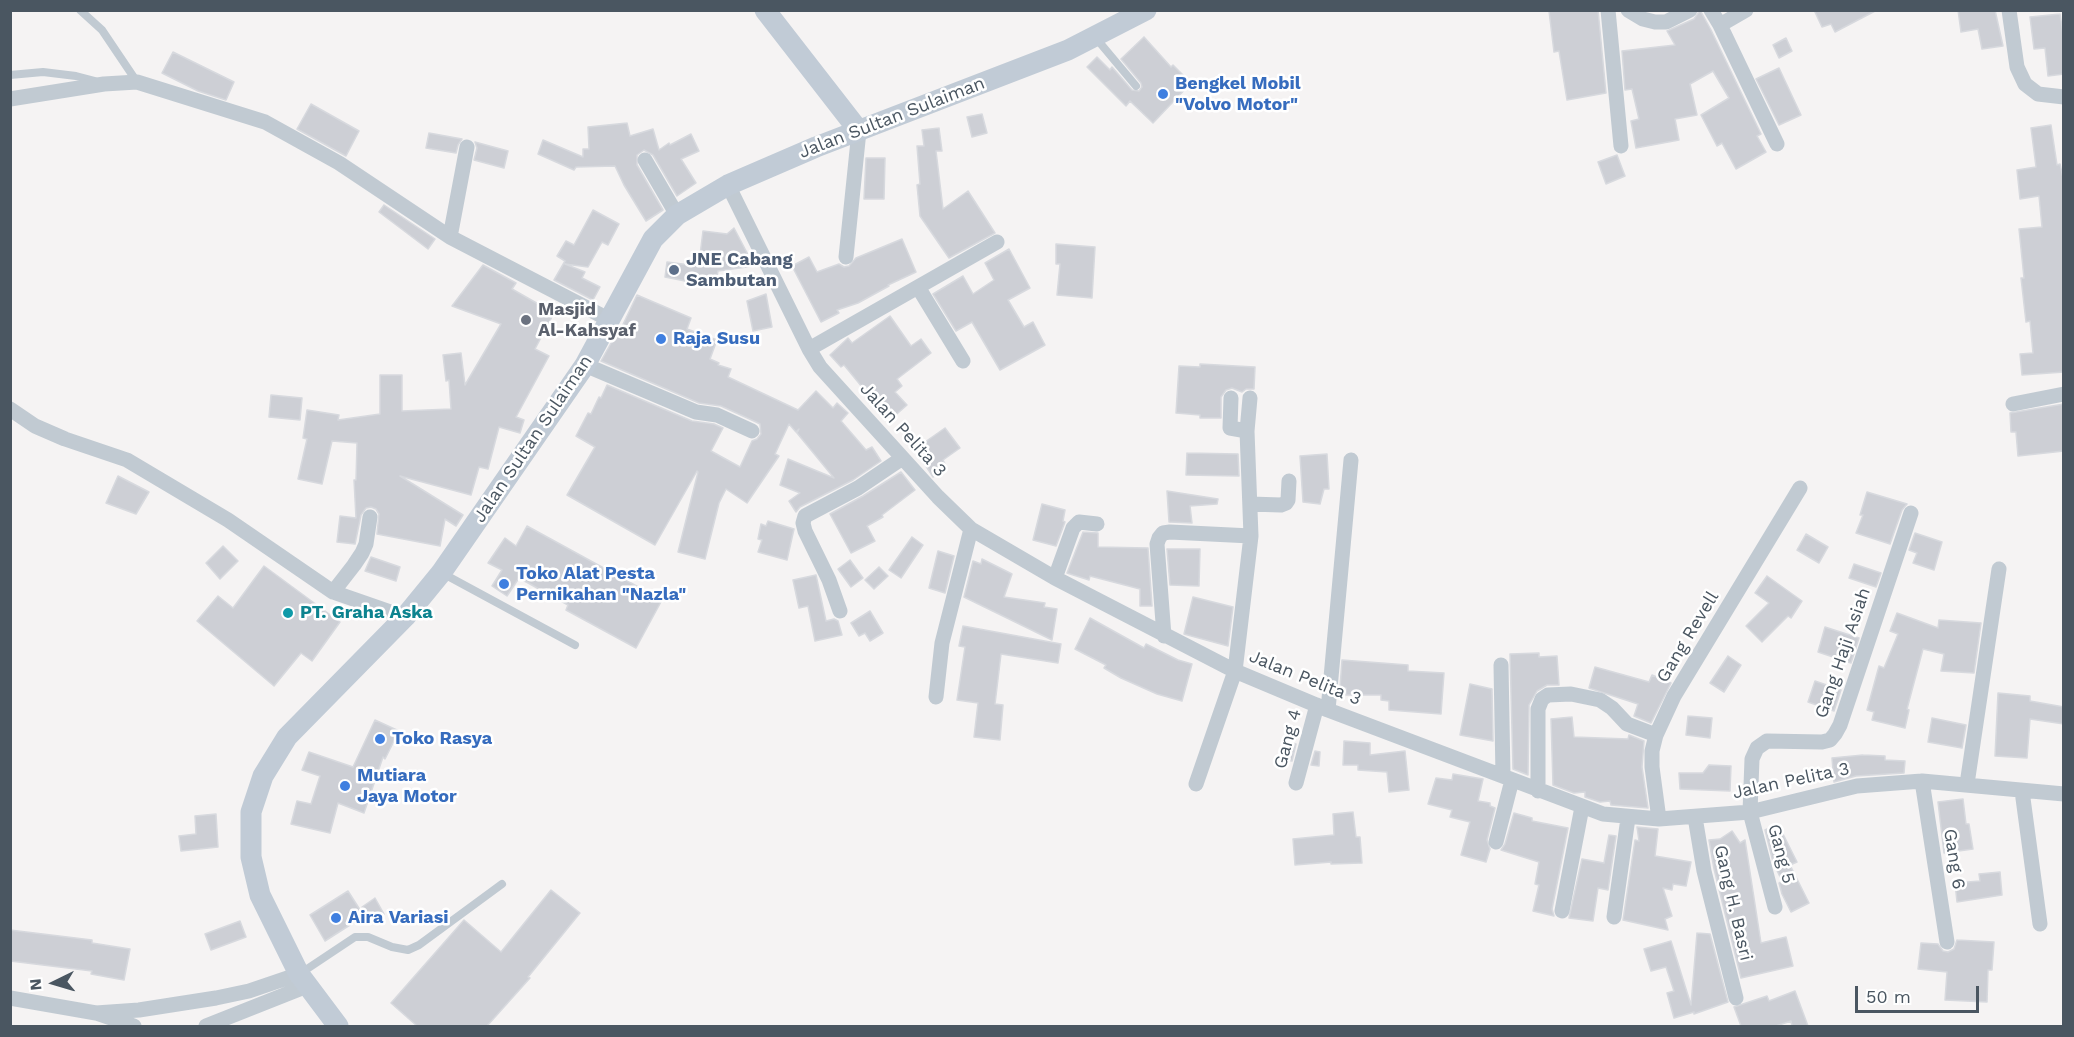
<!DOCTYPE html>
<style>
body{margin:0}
#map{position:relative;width:2074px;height:1037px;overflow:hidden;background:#f5f3f3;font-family:"Work Sans",sans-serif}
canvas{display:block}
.frame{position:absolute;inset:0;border:12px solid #4a5661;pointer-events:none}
.north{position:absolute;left:24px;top:953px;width:60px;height:60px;-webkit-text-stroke:4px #fff;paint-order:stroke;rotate:265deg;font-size:16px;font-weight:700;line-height:24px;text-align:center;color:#4a5661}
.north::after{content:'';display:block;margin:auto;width:21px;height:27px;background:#4a5661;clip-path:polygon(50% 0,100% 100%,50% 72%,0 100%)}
.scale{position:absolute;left:1855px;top:986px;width:124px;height:27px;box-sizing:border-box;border:3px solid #4a5661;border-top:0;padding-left:8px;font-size:18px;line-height:21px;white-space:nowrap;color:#4a5661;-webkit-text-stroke:4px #fff;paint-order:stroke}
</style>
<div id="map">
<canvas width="2074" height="1037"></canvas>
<div class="frame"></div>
<div class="north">N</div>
<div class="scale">50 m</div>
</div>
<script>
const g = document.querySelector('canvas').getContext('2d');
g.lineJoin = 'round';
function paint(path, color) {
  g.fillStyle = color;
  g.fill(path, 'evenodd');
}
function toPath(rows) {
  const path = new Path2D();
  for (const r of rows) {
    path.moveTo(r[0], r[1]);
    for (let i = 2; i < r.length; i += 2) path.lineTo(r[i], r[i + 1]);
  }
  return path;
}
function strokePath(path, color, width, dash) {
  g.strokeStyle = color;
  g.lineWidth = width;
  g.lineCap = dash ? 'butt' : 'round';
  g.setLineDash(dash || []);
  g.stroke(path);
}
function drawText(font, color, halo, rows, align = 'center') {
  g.font = font + ' "Work Sans",sans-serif';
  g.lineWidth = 5;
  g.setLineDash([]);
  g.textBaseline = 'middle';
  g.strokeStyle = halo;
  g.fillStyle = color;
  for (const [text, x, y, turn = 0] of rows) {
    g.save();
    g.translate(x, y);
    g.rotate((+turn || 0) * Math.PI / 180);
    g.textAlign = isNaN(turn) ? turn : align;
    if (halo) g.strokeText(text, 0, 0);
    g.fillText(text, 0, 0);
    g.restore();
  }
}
const building = toPath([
 [1557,10,1598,10,1606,93,1567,100,1559,51,1554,52,1549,11,1557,10],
 [1700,10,1711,30,1761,134,1757,136,1766,152,1736,169,1722,143,1717,146,1701,115,1729,98,1713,71,1690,84,1697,115,1675,119,1679,140,1636,148,1631,121,1639,119,1632,89,1625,90,1622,51,1675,45,1667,31,1694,19,1700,10],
 [1814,10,1877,10,1835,32,1831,24,1822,27,1814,10],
 [1958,10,1995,10,2003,46,1982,49,1978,29,1961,32,1958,10],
 [2060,14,2064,40,2064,74,2048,76,2045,48,2034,49,2030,17,2060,14],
 [1144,37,1171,67,1173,65,1191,83,1153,123,1130,101,1126,106,1087,67,1097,57,1110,70,1112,67,1132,90,1139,91,1142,87,1141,83,1121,59,1144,37],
 [1786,38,1792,51,1779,58,1773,45,1786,38],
 [173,52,234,82,226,100,198,91,162,73,173,52],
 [1779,68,1801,115,1779,125,1756,79,1779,68],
 [311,104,359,131,346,156,297,129,311,104],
 [982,114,987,133,972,137,967,117,982,114],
 [627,123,630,136,653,129,659,150,669,143,670,145,691,134,699,151,681,159,696,183,677,196,653,155,644,150,637,155,637,165,663,210,646,221,624,185,615,166,576,167,574,170,538,154,543,140,583,157,583,149,589,149,588,127,627,123],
 [2051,125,2057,165,2060,164,2064,182,2064,372,2022,375,2020,354,2033,353,2030,321,2026,322,2021,278,2024,278,2019,229,2042,227,2039,196,2020,199,2017,170,2036,167,2031,128,2051,125],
 [939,128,942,151,936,151,943,209,968,191,995,233,949,258,920,216,917,185,920,184,917,146,924,146,922,130,939,128],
 [429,133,462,139,458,145,456,153,426,148,429,133],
 [475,142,508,151,504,168,474,160,477,148,475,142],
 [1617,155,1625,176,1606,184,1598,162,1617,155],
 [866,158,885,158,884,199,864,199,866,158],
 [384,205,435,239,428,249,379,212,384,205],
 [593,210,619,224,608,245,602,242,588,267,565,264,585,272,582,278,600,287,593,300,554,280,565,261,557,256,566,241,574,245,593,210],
 [734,228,754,266,718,271,715,287,665,277,667,262,690,265,691,261,699,263,703,231,727,234,734,228],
 [902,239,916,272,888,285,889,286,858,303,837,310,839,313,821,322,792,266,809,257,817,272,839,264,844,267,849,266,856,258,902,239],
 [1056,244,1095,247,1092,298,1057,295,1060,264,1056,264,1056,244],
 [1009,249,1030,288,1008,300,1024,327,1033,322,1045,345,1000,370,972,322,956,331,933,294,963,276,973,294,994,280,985,263,1009,249],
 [483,265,516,283,512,289,554,313,535,349,549,356,516,417,524,420,520,433,499,427,488,469,479,467,471,495,400,476,463,515,456,526,445,519,440,546,377,534,379,514,376,509,371,507,366,508,361,515,355,544,337,542,340,516,356,518,354,480,356,480,357,443,332,441,322,484,298,479,307,439,303,438,307,410,339,415,338,420,380,414,380,375,402,375,402,411,451,409,449,380,446,381,443,355,461,353,465,385,501,324,452,306,483,265],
 [766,294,772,327,753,331,747,301,766,294],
 [637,295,691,318,687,329,717,340,710,359,719,363,718,365,731,369,728,377,798,410,816,391,833,408,837,403,848,413,841,421,866,450,872,447,881,461,853,480,800,507,796,512,789,501,800,493,780,485,788,459,834,478,797,433,799,429,796,432,789,424,775,454,779,456,747,503,726,489,719,503,705,559,678,552,698,472,697,471,655,545,567,495,595,447,576,436,588,413,591,414,599,397,601,398,607,385,692,421,714,424,723,428,711,451,740,467,752,441,757,439,761,434,760,424,756,422,721,406,699,403,601,361,615,336,617,337,637,295],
 [890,316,911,346,921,339,931,353,897,379,902,386,895,392,907,405,890,420,866,394,867,393,844,365,841,367,830,355,848,338,852,343,890,316],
 [1200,364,1255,367,1254,389,1246,389,1242,392,1232,388,1226,390,1221,397,1221,418,1200,418,1200,415,1176,413,1179,366,1200,367,1200,364],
 [271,395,302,398,300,420,269,417,271,395],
 [2064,404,2064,451,2018,456,2016,432,2011,432,2010,413,2064,404],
 [945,428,960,448,943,460,947,468,933,477,915,449,945,428],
 [1187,453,1238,454,1239,476,1186,475,1187,453],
 [1327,454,1329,489,1324,489,1320,504,1303,502,1300,456,1327,454],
 [901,472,915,490,882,515,883,517,867,526,875,541,851,553,830,514,863,496,901,472],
 [118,476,149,492,136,514,106,503,118,476],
 [1167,491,1218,499,1217,504,1190,506,1192,523,1169,522,1167,491],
 [1867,492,1907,504,1902,510,1890,544,1856,533,1863,515,1860,515,1867,492],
 [1042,504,1065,510,1063,521,1065,522,1056,546,1033,540,1042,504],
 [768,521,794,529,787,560,758,552,762,540,758,539,761,524,766,526,768,521],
 [527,526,662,600,636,648,566,610,568,605,519,578,507,596,492,586,502,570,488,563,505,538,516,546,527,526],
 [1083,532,1098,533,1098,547,1148,548,1152,606,1140,606,1140,589,1090,576,1089,580,1067,573,1083,532],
 [1915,533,1942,542,1934,570,1913,563,1917,553,1909,550,1915,533],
 [1806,534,1828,547,1819,563,1797,550,1806,534],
 [912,537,923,545,901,578,889,570,912,537],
 [223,546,238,561,220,579,206,563,223,546],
 [1167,549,1200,549,1199,586,1170,585,1167,549],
 [938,551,954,556,945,593,929,588,938,551],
 [371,557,400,567,396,581,365,571,371,557],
 [982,559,1012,574,1004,597,1045,603,1044,607,1057,609,1052,640,964,597,973,561,981,564,982,559],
 [850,560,863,578,851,587,838,569,850,560],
 [1854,564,1881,573,1876,587,1849,578,1854,564],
 [264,566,340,622,312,661,301,653,274,686,197,621,218,596,233,608,264,566],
 [879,567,888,576,874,589,865,580,879,567],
 [816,575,826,621,834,619,838,621,842,635,815,641,808,606,799,608,793,580,816,575],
 [1767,576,1802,601,1791,618,1788,616,1762,642,1746,626,1769,603,1755,593,1767,576],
 [1193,597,1233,607,1228,646,1184,634,1193,597],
 [870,611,883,633,870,641,865,633,859,636,851,623,870,611],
 [1897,613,1938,628,1939,620,1981,623,1974,673,1941,671,1944,654,1923,649,1907,709,1909,710,1905,728,1872,720,1874,712,1867,710,1879,666,1884,668,1898,634,1890,631,1897,613],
 [1090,618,1144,648,1146,644,1178,660,1192,664,1182,701,1157,694,1121,678,1104,668,1106,665,1075,649,1090,618],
 [963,626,1061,644,1058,663,1001,654,995,704,1003,705,1000,740,974,737,978,703,957,700,965,647,959,646,963,626],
 [1825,627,1859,638,1851,663,1818,652,1825,627],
 [1539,653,1539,657,1557,656,1559,685,1547,685,1537,691,1529,705,1528,775,1513,769,1510,654,1539,653],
 [1728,656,1741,665,1724,692,1710,683,1728,656],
 [1342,660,1408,665,1408,671,1444,673,1441,714,1389,710,1389,701,1381,700,1381,695,1346,695,1346,688,1340,688,1342,660],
 [1595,667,1649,682,1652,675,1671,683,1651,723,1634,716,1638,704,1589,688,1595,667],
 [1815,681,1841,690,1834,711,1808,702,1815,681],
 [1470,684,1492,689,1493,741,1460,735,1470,684],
 [1998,693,2030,696,2030,701,2064,707,2064,724,2030,719,2027,758,1995,756,1998,693],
 [1688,716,1712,718,1710,738,1686,735,1688,716],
 [1572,717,1574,737,1628,739,1629,735,1644,741,1642,767,1648,808,1611,805,1610,801,1600,802,1585,797,1585,792,1574,793,1553,785,1551,719,1572,717],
 [1932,718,1966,725,1962,748,1928,742,1932,718],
 [375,720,399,731,385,759,383,757,364,813,338,803,330,833,291,824,297,801,311,804,320,776,302,770,309,752,353,767,375,720],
 [1344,741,1370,743,1370,755,1405,751,1409,790,1389,792,1387,772,1358,770,1358,765,1343,765,1344,741],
 [1290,743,1296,744,1292,761,1287,760,1290,743],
 [1315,751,1320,752,1319,766,1311,765,1315,751],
 [1863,755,1885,756,1885,760,1905,761,1904,773,1856,776,1834,782,1832,758,1863,755],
 [1709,765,1731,766,1730,791,1680,789,1679,773,1703,773,1709,765],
 [1453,774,1483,779,1478,801,1490,803,1490,806,1495,808,1487,840,1490,849,1486,862,1461,855,1470,822,1450,817,1452,810,1428,804,1436,778,1452,780,1453,774],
 [1963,799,1966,824,1969,824,1973,849,1944,853,1938,802,1963,799],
 [1353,812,1356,837,1360,837,1362,863,1331,864,1331,862,1295,865,1293,839,1334,835,1333,814,1353,812],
 [1514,813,1532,818,1532,821,1568,828,1552,909,1554,916,1533,911,1539,885,1535,884,1539,862,1501,850,1505,844,1514,813],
 [216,814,218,847,181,851,179,836,196,834,195,816,216,814],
 [1778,824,1797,862,1790,865,1809,903,1791,912,1782,894,1779,883,1782,881,1773,862,1765,830,1778,824],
 [1637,827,1658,829,1655,856,1691,862,1686,886,1673,884,1672,890,1663,888,1672,916,1665,919,1668,930,1623,920,1635,840,1639,841,1637,827],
 [1732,831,1740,843,1745,840,1761,943,1786,937,1793,966,1741,978,1714,869,1709,840,1720,839,1732,831],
 [1609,835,1616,836,1608,890,1598,888,1593,921,1569,918,1582,859,1604,863,1609,835],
 [2000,872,2002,895,1957,902,1955,883,1980,881,1979,874,2000,872],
 [551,890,580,913,528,977,530,978,487,1026,417,1026,391,1003,464,920,501,952,551,890],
 [348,891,364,916,325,941,310,915,348,891],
 [375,898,384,914,371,922,362,907,375,898],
 [240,921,246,937,211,950,205,934,240,921],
 [10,930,92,940,92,943,130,949,124,980,91,974,92,971,10,961,10,930],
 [1697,933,1710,934,1728,1002,1694,1014,1694,1012,1674,1018,1667,993,1674,991,1666,967,1651,971,1644,949,1671,941,1691,1005,1697,933],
 [1957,940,1994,942,1992,970,1988,970,1987,1002,1945,1000,1947,972,1918,969,1921,943,1938,944,1943,951,1948,952,1954,949,1957,940],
 [1795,991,1808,1026,1792,1026,1791,1021,1776,1026,1741,1026,1734,1007,1767,996,1769,1001,1795,991]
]);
paint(building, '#cdcfd5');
strokePath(building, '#d7d9de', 1.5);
strokePath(toPath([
 [80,10,102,30,137,82],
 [1095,37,1136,86],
 [10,75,43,72,76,76,95,81],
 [442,573,575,645],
 [301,973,355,937,368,937,392,947,408,950,419,945,502,884]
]), '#c1cad2', 8);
strokePath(toPath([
 [1608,10,1621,146],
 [1628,10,1643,19,1655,22,1666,22,1690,10],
 [1711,10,1720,25,1777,144],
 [2009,10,2017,67,2025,84,2038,94,2064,97],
 [1720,25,1746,10],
 [10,99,104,84,137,82,265,122,339,163,450,237,610,320],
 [645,160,677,215],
 [728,185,809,349,820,367,938,497,971,529,1055,578,1235,671,1328,710,1603,814,1659,819,1750,812,1857,786,1922,781,2064,794],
 [450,237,467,147],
 [846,257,859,131],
 [918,287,963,361],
 [809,349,997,242],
 [585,365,696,412,717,415,752,431],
 [1231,398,1230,428,1247,431],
 [2013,404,2064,394],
 [10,409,35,426,65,439,127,460,228,520,333,592,405,617],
 [1250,504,1281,505,1286,503,1288,500,1289,481],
 [1055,578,1073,528,1079,522,1097,524],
 [333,592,354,565,362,553,366,544,370,517],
 [840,611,829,580,805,531,803,523,805,516,858,488,901,459],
 [1164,636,1157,544,1159,538,1163,533,1170,532,1251,536],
 [1501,665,1503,776],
 [936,697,942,643,971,529],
 [1328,710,1351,460],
 [1922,781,1947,942],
 [1296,783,1317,705],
 [1196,784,1235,671,1251,536,1247,431,1250,398],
 [1967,784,1999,569],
 [1538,791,1538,709,1542,699,1548,695,1571,694,1600,700,1612,708,1627,724,1656,735],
 [2022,791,2040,924],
 [1695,817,1704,871,1736,998],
 [1659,819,1652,767,1652,751,1656,735,1674,696,1800,488],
 [1496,842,1512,780],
 [1775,907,1750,812,1752,759,1757,748,1767,741,1822,742,1830,740,1835,734,1840,725,1911,513],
 [1562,911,1582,807],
 [1614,917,1628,818],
 [10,998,96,1013,134,1026],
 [96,1013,139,1010,216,998,249,991,299,974],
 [206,1026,307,986]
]), '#c1cad2', 15);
strokePath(toPath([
 [765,10,859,131],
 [338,1026,299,974,260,895,251,857,251,812,263,776,287,737,405,617,441,573,585,365,653,239,677,215,728,185,816,147,1068,50,1146,10]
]), '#c1cbd6', 21);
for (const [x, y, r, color] of [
 [1163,94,6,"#3f7fe0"],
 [674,270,6,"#5c6f8a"],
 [526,320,6,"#6b7280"],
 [661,339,6,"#3f7fe0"],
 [504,584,6,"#3f7fe0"],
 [288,613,6,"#0f9aa8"],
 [380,739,6,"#3f7fe0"],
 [345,786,6,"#3f7fe0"],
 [336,918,6,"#3f7fe0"]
]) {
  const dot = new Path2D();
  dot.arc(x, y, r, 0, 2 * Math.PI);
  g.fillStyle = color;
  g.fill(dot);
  strokePath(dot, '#fff', 2);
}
drawText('bold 18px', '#366cbe', '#fff', [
 ["Bengkel Mobil",1175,84],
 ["\"Volvo Motor\"",1175,105],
 ["Raja Susu",673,339],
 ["Toko Alat Pesta",516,574],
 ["Pernikahan \"Nazla\"",516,595],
 ["Toko Rasya",392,739],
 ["Mutiara",357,776],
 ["Jaya Motor",357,797],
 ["Aira Variasi",348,918]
], 'left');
drawText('18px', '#4a5661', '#fff', [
 ["Jalan Sultan Sulaiman",892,118,-21],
 ["Jalan Pelita 3",903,430,48],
 ["Jalan Sultan Sulaiman",533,439,-56],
 ["Gang Revell",1688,637,-59],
 ["Gang Haji Asiah",1843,653,-71],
 ["Jalan Pelita 3",1305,678,22],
 ["Gang 4",1288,739,-75],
 ["Jalan Pelita 3",1791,781,-12],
 ["Gang 5",1781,854,75],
 ["Gang 6",1954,859,81],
 ["Gang H. Basri",1733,903,77]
]);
drawText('bold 18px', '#4e5e75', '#fff', [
 ["JNE Cabang",686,260],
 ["Sambutan",686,281]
], 'left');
drawText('bold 18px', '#5b616d', '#fff', [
 ["Masjid",538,310],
 ["Al-Kahsyaf",538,331]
], 'left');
drawText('bold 18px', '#0d838f', '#fff', [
 ["PT. Graha Aska",300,613]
], 'left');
</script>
